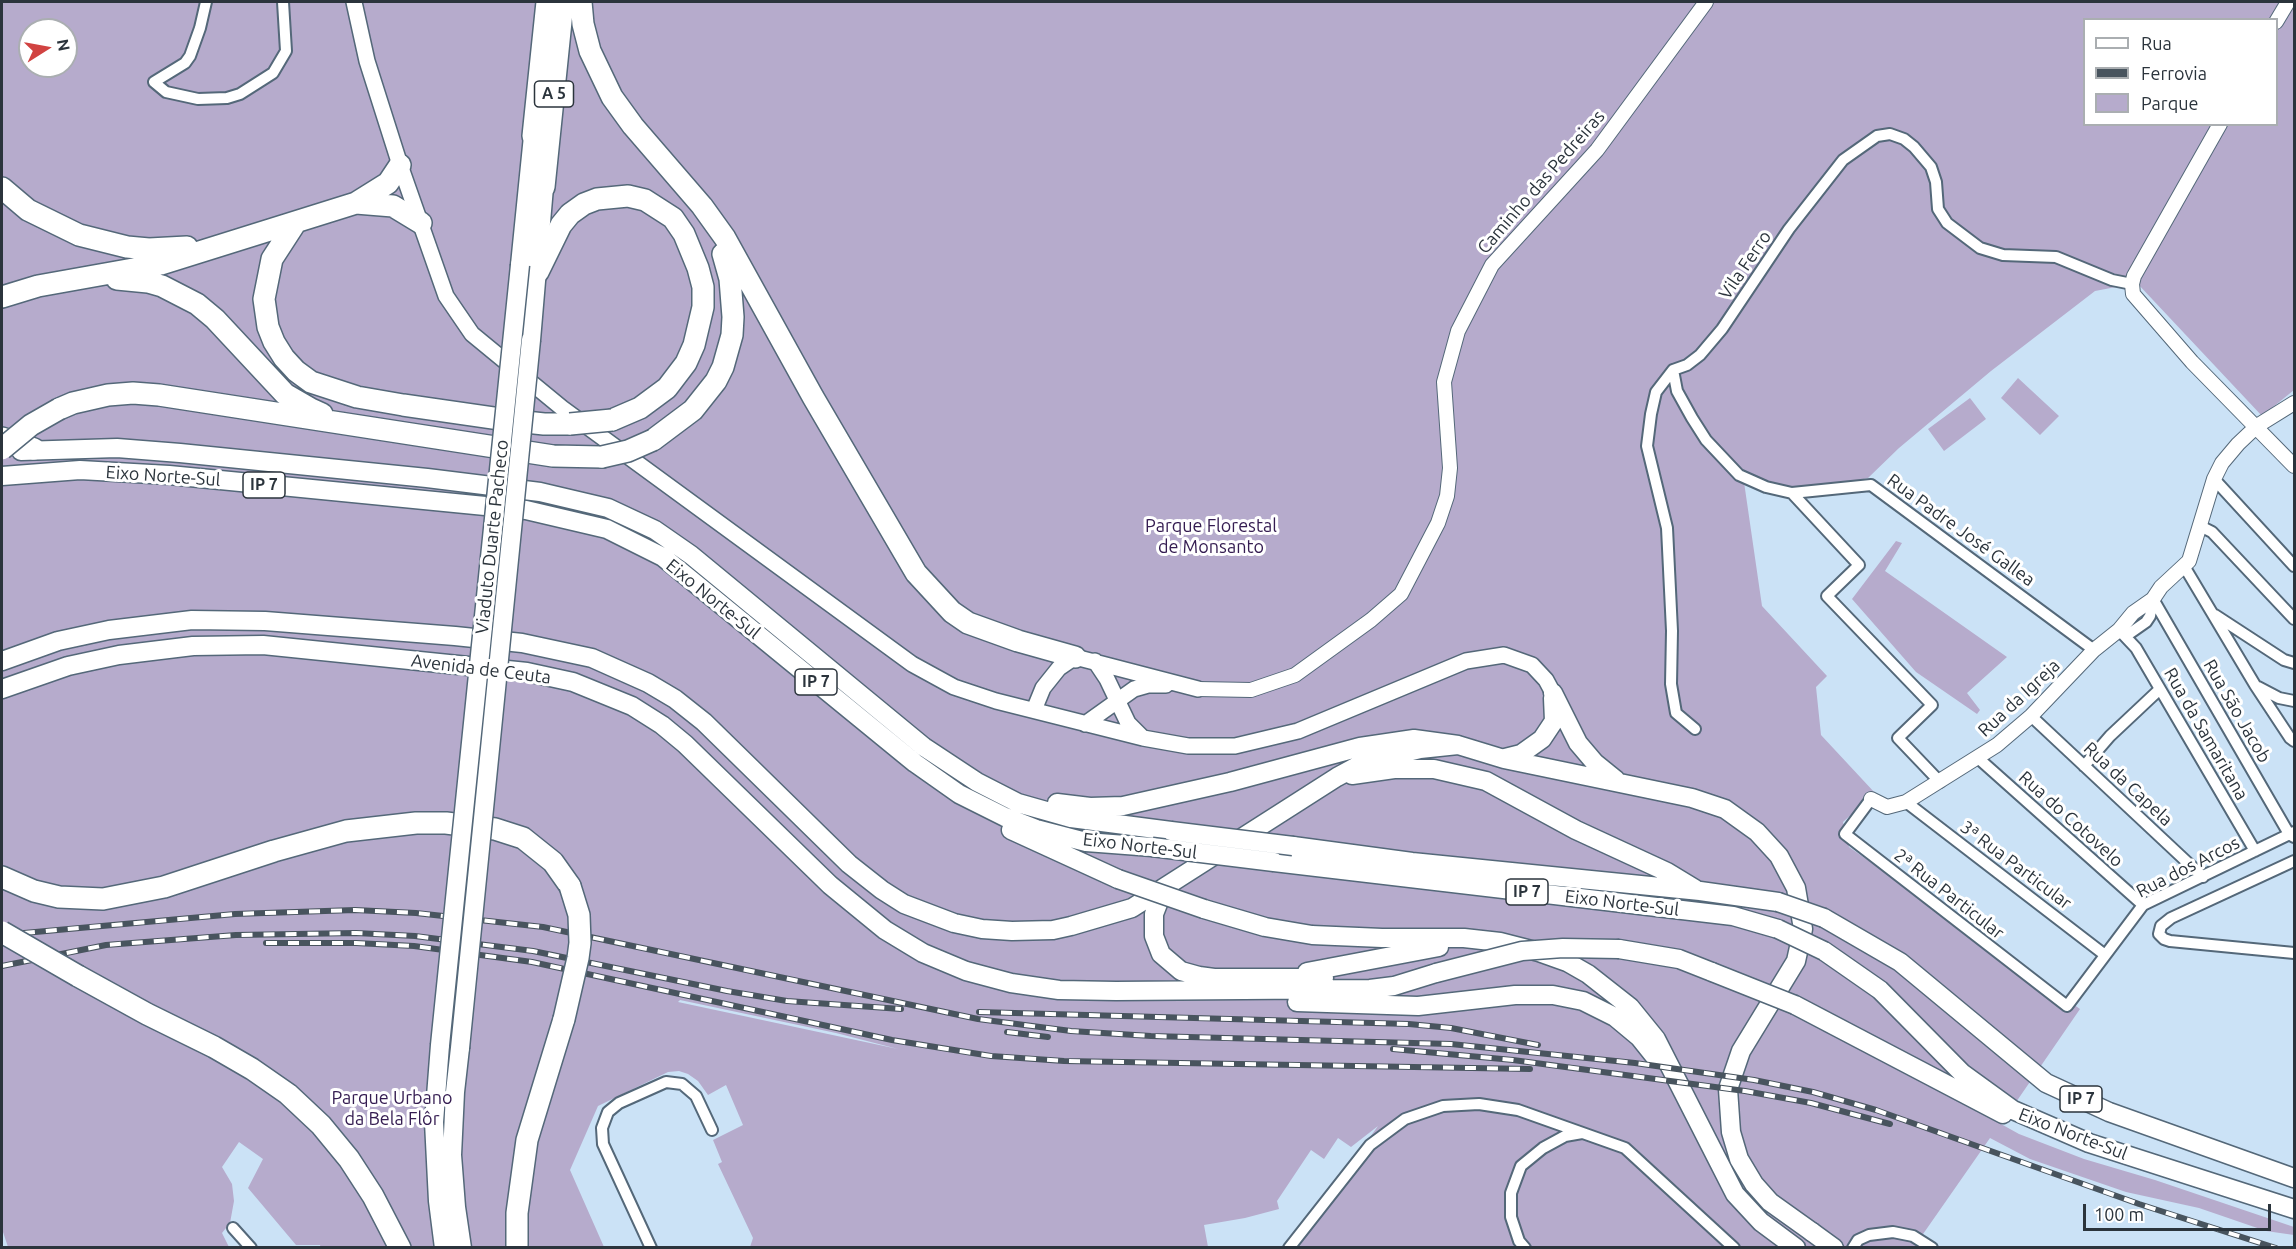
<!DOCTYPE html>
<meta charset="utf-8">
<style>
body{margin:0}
#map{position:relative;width:2296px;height:1249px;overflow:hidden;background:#cbe2f6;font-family:Ubuntu,sans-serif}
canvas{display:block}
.frame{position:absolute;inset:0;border:3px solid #2b343c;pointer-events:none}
.legend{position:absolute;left:2083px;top:18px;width:195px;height:108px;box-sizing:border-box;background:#fff;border:2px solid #aaaeb1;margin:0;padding:8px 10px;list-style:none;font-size:18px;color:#2b343c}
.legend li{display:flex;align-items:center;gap:12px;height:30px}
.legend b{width:30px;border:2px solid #aaaeb1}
.north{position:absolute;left:18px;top:18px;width:60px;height:60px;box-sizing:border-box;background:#fff;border:2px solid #aaaeb1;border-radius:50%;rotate:79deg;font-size:16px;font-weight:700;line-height:24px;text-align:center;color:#2b343c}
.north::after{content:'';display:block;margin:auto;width:21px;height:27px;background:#d14341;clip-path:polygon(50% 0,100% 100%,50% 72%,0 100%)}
.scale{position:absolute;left:2083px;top:1204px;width:188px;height:27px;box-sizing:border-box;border:3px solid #2b343c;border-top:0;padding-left:8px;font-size:18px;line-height:21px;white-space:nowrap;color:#2b343c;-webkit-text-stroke:4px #fff;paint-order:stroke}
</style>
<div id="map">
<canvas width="2296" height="1249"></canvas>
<div class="frame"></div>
<ul class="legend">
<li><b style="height:8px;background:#fff"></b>Rua</li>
<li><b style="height:8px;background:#48545e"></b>Ferrovia</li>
<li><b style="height:16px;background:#b6abcc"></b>Parque</li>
</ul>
<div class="north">N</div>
<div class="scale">100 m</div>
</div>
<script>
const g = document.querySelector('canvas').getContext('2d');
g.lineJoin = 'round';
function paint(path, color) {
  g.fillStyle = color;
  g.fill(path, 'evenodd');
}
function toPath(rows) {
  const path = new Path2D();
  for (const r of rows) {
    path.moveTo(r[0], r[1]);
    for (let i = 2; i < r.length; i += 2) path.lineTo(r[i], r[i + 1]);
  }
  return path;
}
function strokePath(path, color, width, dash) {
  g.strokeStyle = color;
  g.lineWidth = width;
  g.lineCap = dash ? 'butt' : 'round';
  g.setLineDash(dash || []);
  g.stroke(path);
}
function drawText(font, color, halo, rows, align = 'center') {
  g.font = font + ' Ubuntu,sans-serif';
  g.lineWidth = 6;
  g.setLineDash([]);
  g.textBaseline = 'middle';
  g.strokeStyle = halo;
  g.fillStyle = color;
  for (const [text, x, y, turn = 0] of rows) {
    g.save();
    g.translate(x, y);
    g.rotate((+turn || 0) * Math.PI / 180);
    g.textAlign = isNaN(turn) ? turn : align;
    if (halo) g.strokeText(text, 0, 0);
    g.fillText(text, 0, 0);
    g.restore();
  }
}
paint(toPath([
 [2,2,2294,2,2294,390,2262,416,2137,283,2095,291,1991,371,1899,448,1868,478,1801,493,1744,482,1762,606,1827,676,1816,687,1821,735,1875,793,1843,822,1849,847,2080,1009,2001,1124,2019,1134,2084,1159,2155,1180,2294,1227,2294,1235,2266,1231,2199,1208,2126,1192,2030,1159,1990,1138,1914,1247,1291,1247,1378,1126,1351,1147,1338,1138,1324,1159,1311,1150,1277,1201,1279,1209,1245,1218,1204,1225,1208,1247,750,1247,753,1238,718,1164,722,1162,713,1140,743,1125,726,1085,708,1095,698,1081,688,1074,679,1071,668,1072,598,1106,570,1170,604,1247,321,1248,320,1245,296,1245,248,1188,263,1159,239,1142,222,1167,232,1184,234,1201,230,1223,222,1233,229,1247,8,1247,2,1229],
 [2084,20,2276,20,2276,124,2084,124],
 [30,30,66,30,66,66,30,66],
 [680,1000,836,1033,898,1049,678,1002],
 [2018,378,2059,416,2040,435,2001,398],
 [1970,398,1986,419,1944,451,1928,429],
 [1896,541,1902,543,1885,571,2007,657,1967,693,1980,710,1977,714,1916,672,1852,599]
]), '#b6abcc');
const minor = toPath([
 [206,2,200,28,190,56,185,63,154,82,166,92,198,99,227,98,240,94,273,73,286,51,283,2],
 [1673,370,1677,391,1692,418,1706,440,1739,475,1766,487,1792,493,1859,565,1827,596,1932,705,1898,738,1940,782],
 [2214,479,2294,566],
 [1792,493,1871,485,2094,650],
 [2200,526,2212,532,2294,619],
 [2184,566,2255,685,2290,738,2294,741],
 [2153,599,2289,834,2294,837],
 [2215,615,2284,660,2294,663],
 [2119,630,2136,648,2255,851],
 [2126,636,2146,622,2150,616,2153,599],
 [2258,687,2279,698,2294,701],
 [2031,716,2203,877],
 [1695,729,1676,713,1671,684,1672,631,1667,528,1647,446,1651,414,1656,392,1673,370,1687,365,1700,355,1722,329,1789,229,1843,160,1877,136,1890,134,1904,139,1914,147,1931,167,1936,182,1938,209,1947,223,1980,248,2003,255,2056,257,2112,280,2132,284],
 [1978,758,2143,905],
 [2084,766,2110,736,2160,689],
 [1871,799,1845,834,2067,1006,2143,905,2294,832],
 [1906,802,2105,955],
 [2294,861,2171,918,2161,926,2159,934,2164,939,2170,941,2294,953],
 [233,1228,251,1248],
 [651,1248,603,1144,602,1128,608,1112,619,1103,666,1082,682,1084,696,1096,712,1130],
 [1289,1248,1370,1145,1405,1119,1443,1106,1479,1104,1518,1110,1625,1148,1734,1248],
 [1525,1248,1519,1241,1511,1217,1511,1193,1521,1166,1543,1148,1565,1136,1582,1133],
 [1853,1248,1858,1240,1869,1235,1893,1232,1913,1236,1932,1248]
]);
const tertiary = toPath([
 [2276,22,2288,2],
 [2220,124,2134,276,2132,284,2133,294,2192,362,2294,466],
 [1198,689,1251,690,1295,675,1371,620,1401,594,1438,523,1447,496,1450,468,1444,382,1458,331,1492,265,1597,150,1706,2],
 [1871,799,1887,807,1906,802,1997,745,2031,716,2094,650,2119,630,2133,613,2153,599,2161,587,2189,561,2214,479,2222,463,2238,444,2257,426,2294,403]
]);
const secondary = toPath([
 [354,2,367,61,400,165,446,296,472,334,562,408,912,664,954,687,996,701,1143,738,1188,746,1235,746,1298,731,1466,661,1504,655,1532,665,1546,680,1553,693],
 [1095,661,1107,679,1128,723,1143,738],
 [1034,710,1043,688,1059,668,1075,657,1198,689],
 [1085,724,1134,689,1148,685,1166,685]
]);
const primary = toPath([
 [1812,1232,1834,1248]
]);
const trunk = toPath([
 [520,265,533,136],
 [531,340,544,187],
 [21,451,117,448,180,453,427,478,540,492,608,508,655,530,691,555,924,747,977,782,1018,803,1071,818,1171,831],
 [2,476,80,470,169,475,526,510,607,529,663,557,915,763,959,794,1005,817,1036,829,1086,842,1152,847],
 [2,661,58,641,109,630,192,620,265,621,455,636,522,643,592,658,648,683,675,699,704,722,849,864,882,890,904,904,954,923,982,929,1012,931,1053,930,1071,926,1132,908,1337,777,1363,763,1420,749,1458,745],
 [2,689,68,666,119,655,193,646,263,645,527,672,573,682,632,706,662,725,685,744,830,885,885,930,923,953,966,971,1011,983,1059,990,1116,991,1370,989,1394,986,1436,973],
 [1553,693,1578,743,1595,763,1616,780],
 [1505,758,1521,754,1542,739,1554,721,1553,698],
 [1352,775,1394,769,1434,769,1486,781,1576,830,1667,872,1695,889],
 [1057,803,1090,807,1123,806,1230,782,1360,747,1414,739,1458,745,1504,759,1692,798,1725,809,1757,832,1779,856,1796,888,1803,929,1796,961,1741,1051,1728,1089,1731,1132,1739,1159,1754,1184,1770,1202,1812,1232],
 [1011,830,1118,879],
 [1293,846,1412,862,1700,891,1778,902],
 [1274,862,1733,916,1778,929],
 [1166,889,1161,896,1154,914,1154,936,1161,954,1181,971,1199,976,1214,978,1324,978],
 [1204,909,1265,927,1312,935,1382,938,1464,938,1500,942,1539,952,1567,962,1588,974,1630,1007,1656,1039,1735,1194,1761,1222,1796,1248],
 [1824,918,1900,962,2046,1083,2109,1112,2294,1178],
 [1619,949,1679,959,1712,972],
 [1824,951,1880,990,1962,1073,2013,1110,2089,1143,2294,1209],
 [1307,972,1439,947],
 [1297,1002,1418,1006,1515,995,1553,995,1583,1001,1615,1017,1639,1037,1655,1057],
 [1795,1005,2003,1114],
 [440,1045,434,1122,438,1201,444,1248],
 [460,1048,455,1092,452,1155,456,1207,462,1248]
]);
const motorway = toPath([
 [581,2,583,24,590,51,612,97,633,126,702,206,725,238,813,397,916,573,952,612,968,623,1018,641,1075,657],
 [533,136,547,2],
 [544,187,563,2],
 [2,188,28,210,79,235,127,247,149,249,187,247],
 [356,203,393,206,421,223],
 [296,222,272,259,264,299,268,327,274,342,284,358,296,371,311,382,357,397,403,405,507,420,544,424,570,424],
 [538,272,561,225,570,214,584,204,597,199,628,196,645,200,673,218,684,234,698,268,703,287,703,307,694,345,686,363,667,388,640,408,612,420],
 [117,279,148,282,162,286,197,304,215,319,285,394,311,409,322,414],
 [2,297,38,286,161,264,356,203,388,183,400,165],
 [59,409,73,403,108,395,133,393,159,395,553,456,602,457],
 [2,438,34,449],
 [653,440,693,410,716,381,723,367,732,335,733,317,730,279,723,254],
 [2,877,34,891,59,897,103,899,164,887,274,851,346,831,416,823,446,823,495,829,523,838,553,862,570,886],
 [78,976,147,1014,214,1047,252,1069,288,1094,321,1125,349,1159,373,1196,400,1248],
 [517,1248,517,1213,527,1140,564,1019]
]);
strokePath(minor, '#546879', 14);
strokePath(tertiary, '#546879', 16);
strokePath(secondary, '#546879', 18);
strokePath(primary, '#546879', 21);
strokePath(trunk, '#546879', 21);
strokePath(motorway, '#546879', 24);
strokePath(minor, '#fff', 10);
strokePath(tertiary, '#fff', 14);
strokePath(secondary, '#fff', 15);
strokePath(primary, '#fff', 18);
strokePath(trunk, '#fff', 18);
strokePath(motorway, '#fff', 21);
const rail = toPath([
 [2,935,235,914,355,910,416,913,543,927,978,1019,1071,1031,1151,1036,1451,1044,1635,1063,1754,1080,1813,1092,1876,1110,2139,1204,2276,1248],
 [266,943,356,943,414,946,532,962,892,1040,991,1056,1064,1061,1530,1069],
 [2,966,106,945,236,935,356,933,415,936,533,951,727,991,787,1001,901,1009],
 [979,1012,1409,1024,1451,1028,1538,1045],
 [1007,1032,1048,1037],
 [1393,1049,1513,1060,1745,1091,1811,1103,1890,1124]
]);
strokePath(rail, '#48545e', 6);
strokePath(rail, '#fff', 4, [11]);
const trunkBridge = toPath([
 [1171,831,1293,846],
 [1152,847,1274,862],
 [1118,879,1204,909],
 [1778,902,1824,918],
 [1778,929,1824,951],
 [1712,972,1795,1005],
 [1436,973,1522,951,1563,948,1619,949],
 [440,1045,520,265],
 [460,1048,531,340]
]);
const motorwayBridge = toPath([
 [570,424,612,420],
 [2,449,31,425,59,409],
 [602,457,628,451,653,440],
 [2,932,78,976],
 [564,1019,578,958,580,943,579,915,570,886]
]);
strokePath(trunkBridge, '#546879', 21, []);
strokePath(motorwayBridge, '#546879', 24, []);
strokePath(trunkBridge, '#fff', 18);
strokePath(motorwayBridge, '#fff', 21);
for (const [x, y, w] of [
 [554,94,39],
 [264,485,42],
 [816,682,42],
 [1527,892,42],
 [2081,1099,42]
]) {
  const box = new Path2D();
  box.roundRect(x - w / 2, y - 13, w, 26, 4.5);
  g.fillStyle = '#fff';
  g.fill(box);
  strokePath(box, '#2b343c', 1.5);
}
drawText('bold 16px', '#2b343c', null, [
 ["A 5",554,94],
 ["IP 7",264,485],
 ["IP 7",816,682],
 ["IP 7",1527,892],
 ["IP 7",2081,1099]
]);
drawText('18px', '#2b343c', '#fff', [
 ["Caminho das Pedreiras",1541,182,-49],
 ["Vila Ferro",1745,265,-56],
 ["Eixo Norte-Sul",163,476,4],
 ["Rua Padre José Gallea",1961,530,36],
 ["Viaduto Duarte Pacheco",492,537,-84],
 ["Eixo Norte-Sul",713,599,39],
 ["Avenida de Ceuta",481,669,7],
 ["Rua da Igreja",2019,698,-43],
 ["Rua São Jacob",2237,711,60],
 ["Rua da Samaritana",2206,734,60],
 ["Rua da Capela",2128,784,43],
 ["Rua do Cotovelo",2071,819,42],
 ["Eixo Norte-Sul",1140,846,7],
 ["3ª Rua Particular",2016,865,37],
 ["Rua dos Arcos",2188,867,-27],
 ["2ª Rua Particular",1949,894,38],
 ["Eixo Norte-Sul",1622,903,7],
 ["Eixo Norte-Sul",2073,1134,21]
]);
drawText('18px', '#341c51', '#fff', [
 ["Parque Florestal",1211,526],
 ["de Monsanto",1211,547],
 ["Parque Urbano",392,1098],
 ["da Bela Flôr",392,1119]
]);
</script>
